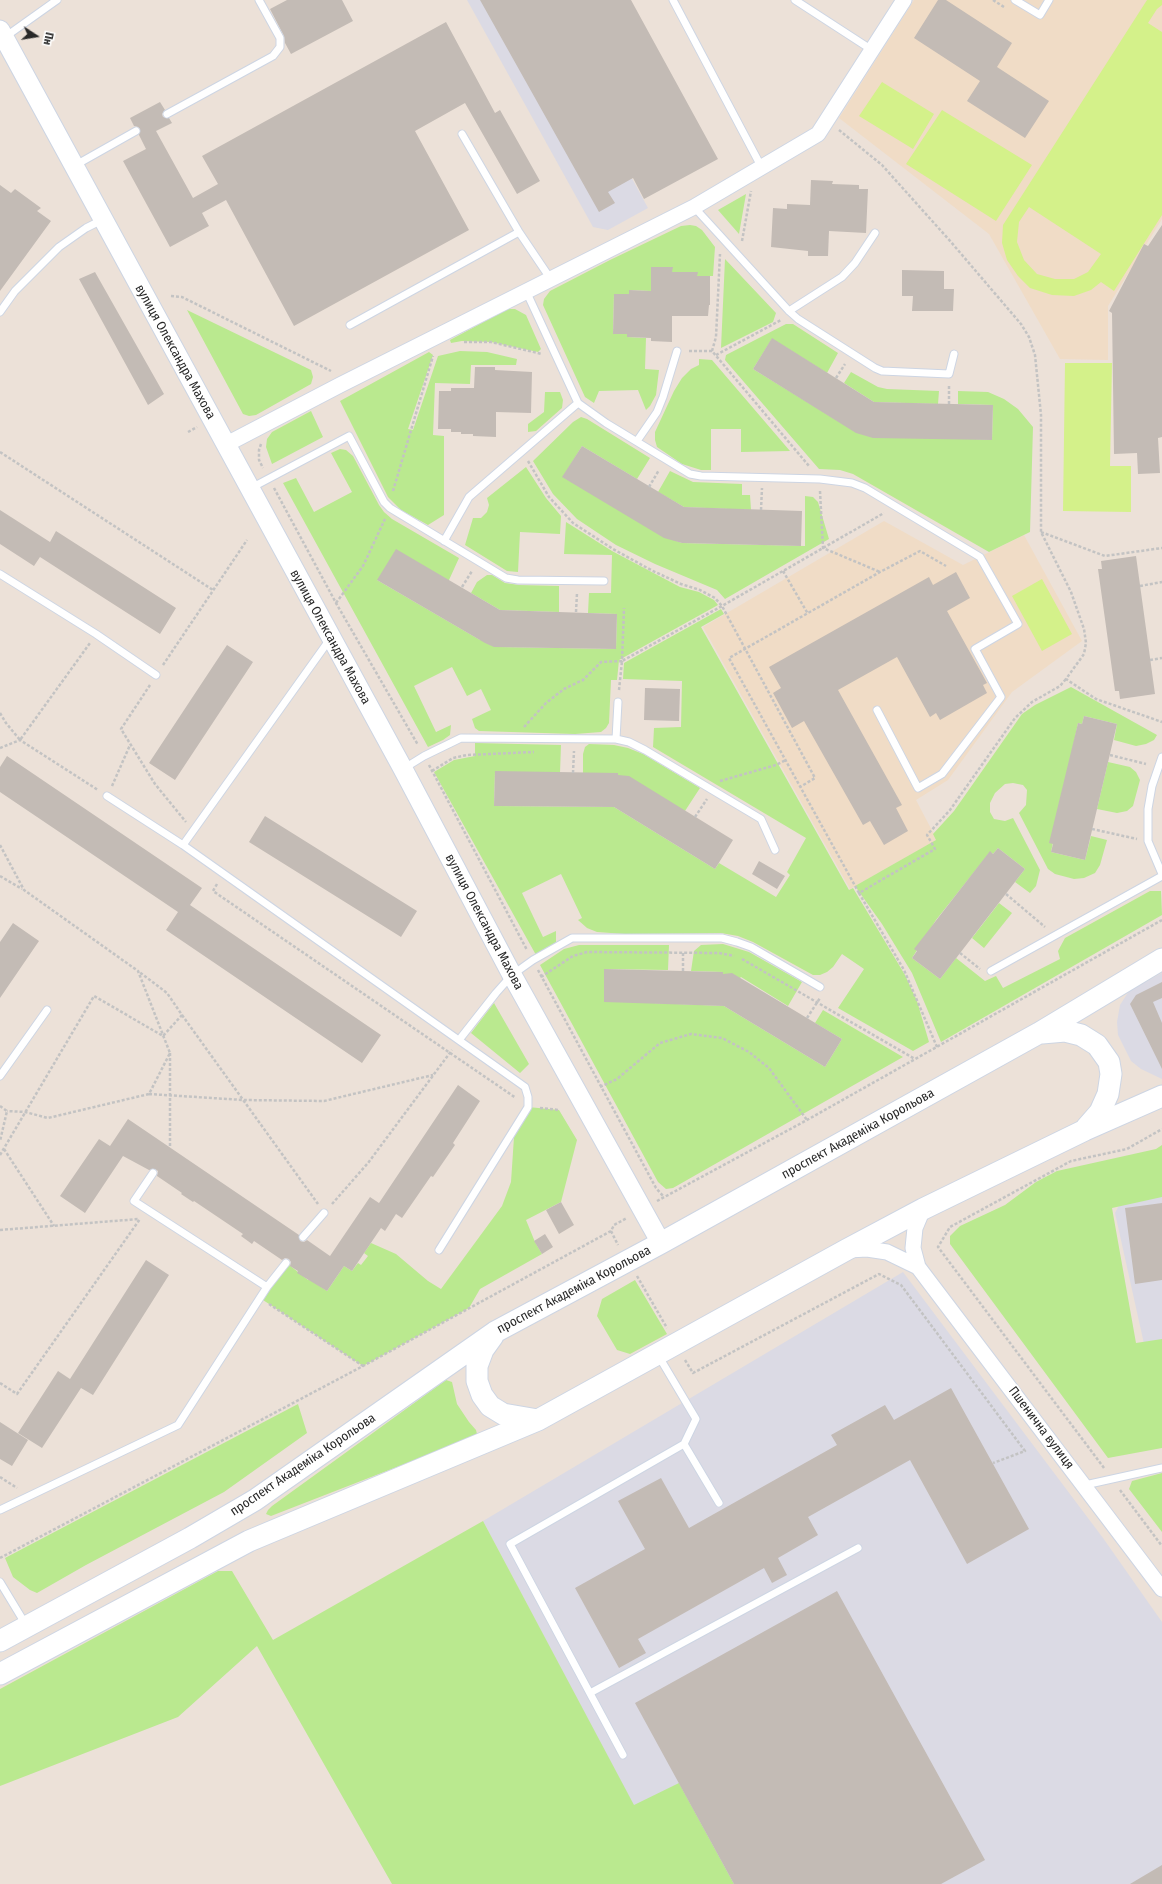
<!DOCTYPE html>
<meta charset="utf-8">
<style>
body{margin:0}
#map{position:relative;width:1162px;height:1884px;overflow:hidden;background:#ece1d8;font-family:"Fira Sans Condensed",sans-serif}
canvas{display:block}
.north{position:absolute;left:16px;top:16px;width:40px;height:40px;-webkit-text-stroke:3px #fff;paint-order:stroke;rotate:102deg;font-size:11px;font-weight:700;line-height:16px;text-align:center;color:#282828}
.north::after{content:'';display:block;margin:auto;width:14px;height:18px;background:#282828;clip-path:polygon(50% 0,100% 100%,50% 72%,0 100%)}
</style>
<div id="map">
<canvas width="1162" height="1884"></canvas>
<div class="north">Пн</div>
</div>
<script>
const g = document.querySelector('canvas').getContext('2d');
g.lineJoin = 'round';
function paint(path, color) {
  g.fillStyle = color;
  g.fill(path, 'evenodd');
}
function toPath(rows) {
  const path = new Path2D();
  for (const r of rows) {
    path.moveTo(r[0], r[1]);
    for (let i = 2; i < r.length; i += 2) path.lineTo(r[i], r[i + 1]);
  }
  return path;
}
function strokePath(path, color, width, dash) {
  g.strokeStyle = color;
  g.lineWidth = width;
  g.lineCap = dash ? 'butt' : 'round';
  g.setLineDash(dash || []);
  g.stroke(path);
}
function drawText(font, color, halo, rows, align = 'center') {
  g.font = font + ' "Fira Sans Condensed",sans-serif';
  g.lineWidth = 3.5;
  g.setLineDash([]);
  g.textBaseline = 'middle';
  g.strokeStyle = halo;
  g.fillStyle = color;
  for (const [text, x, y, turn = 0] of rows) {
    g.save();
    g.translate(x, y);
    g.rotate((+turn || 0) * Math.PI / 180);
    g.textAlign = isNaN(turn) ? turn : align;
    if (halo) g.strokeText(text, 0, 0);
    g.fillText(text, 0, 0);
    g.restore();
  }
}
paint(toPath([
 [467,0,535,0,648,208,608,230,593,227],
 [1162,973,1162,1079,1141,1069,1131,1061,1118,1035,1117,1022,1120,1005,1129,991],
 [1162,1149,1162,1425,1115,1213,1147,1152],
 [903,1272,1103,1538,1162,1622,1162,1884,675,1884,483,1521]
]), '#dbdae4');
paint(toPath([
 [914,0,1162,0,1162,219,1108,306,1108,360,1060,359,989,234,839,118],
 [884,521,963,565,1024,535,1082,641,1012,692,948,780,916,800,937,840,850,889,703,627]
]), '#f0dcc6');
paint(toPath([
 [746,194,739,234,718,210],
 [690,225,696,226,702,230,715,247,713,276,697,276,697,272,680,272,672,275,672,267,651,267,651,291,629,290,629,294,614,294,613,334,627,334,627,337,646,338,645,369,659,370,656,395,650,406,646,410,638,390,599,391,594,403,585,397,543,305,544,299,550,291,610,260,681,226],
 [725,259,776,313,773,322,721,348],
 [508,309,515,309,526,315,541,349,538,352,491,342,462,341,451,343,450,340],
 [187,310,311,370,313,377,311,384,256,415,249,416,243,414],
 [786,324,793,324,838,353,827,373,772,339,753,369,856,432,992,440,993,405,958,404,958,391,988,392,1004,399,1018,409,1033,427,1030,532,989,552,853,474,840,470,819,469,725,360,726,355],
 [460,351,487,352,517,359,516,365,471,365,470,384,435,383,433,435,444,436,444,515,428,525,401,510,388,497,340,401,429,352,433,355,408,429,413,430,438,356],
 [699,359,712,360,790,451,741,452,741,429,711,429,711,470,701,470,682,464,657,447,655,440,655,432,674,391,682,378,691,369,699,365],
 [851,372,878,387,887,389,939,391,938,404,874,402,844,383],
 [545,392,560,392,563,400,562,408,536,431,528,432,528,424,544,412],
 [311,411,323,437,272,464,266,447,267,439,272,432],
 [581,417,587,419,650,458,637,479,582,446,563,477,674,540,682,543,805,546,805,496,813,497,818,502,829,539,725,599,717,590,655,564,616,545,577,519,553,494,533,461,573,422],
 [340,449,346,450,353,456,379,505,384,512,392,519,459,558,449,580,377,580,480,640,482,637,499,647,616,649,617,614,588,613,589,593,611,593,612,555,564,554,566,522,612,551,680,587,699,592,714,600,718,605,619,660,617,680,611,680,609,723,606,728,601,732,575,734,479,731,475,728,472,719,491,710,481,689,467,696,452,667,414,686,436,732,451,725,450,735,443,740,428,747,283,483,296,478,314,512,352,492,331,453],
 [526,467,546,498,561,516,560,534,520,532,518,572,507,571,465,545,473,518,481,518,487,512,489,505,487,498],
 [670,471,693,482,742,484,742,495,750,495,751,510,684,507,658,492],
 [487,575,492,575,505,583,519,585,559,586,559,612,500,610,471,593,477,582],
 [721,609,724,614,701,627,849,890,853,888,905,975,917,1001,929,1042,913,1051,838,1008,864,969,842,954,833,967,827,972,820,975,813,975,753,942,738,936,721,933,625,934,597,932,587,928,578,920,582,918,561,874,522,893,543,937,556,931,556,944,536,955,434,772,454,760,475,756,475,743,561,745,560,773,495,772,494,806,614,807,715,869,719,863,776,897,790,875,787,872,806,838,653,747,654,728,681,727,682,681,623,679,624,663],
 [1071,687,1157,735,1154,740,1146,744,1136,746,1114,740,1117,724,1084,716,1082,724,1078,723,1051,852,1085,860,1091,836,1107,840,1100,865,1095,873,1084,878,1074,879,1055,874,1048,869,1019,813,1026,805,1027,790,1023,785,1013,783,1005,784,995,793,990,803,990,812,994,819,1005,821,1013,818,1040,870,1036,886,1030,893,1015,882,1025,869,998,848,993,854,990,852,936,920,912,958,940,979,956,958,985,981,996,976,1003,988,1060,959,1058,951,1065,938,1150,891,1161,891,1162,915,941,1042,912,973,882,924,855,886,936,840,933,834,954,811,1022,714,1035,705],
 [589,744,614,745,628,748,643,754,700,788,685,811,583,773,583,754,585,747],
 [1108,762,1130,767,1136,772,1140,780,1133,806,1127,811,1117,813,1097,809],
 [999,903,1012,913,984,948,972,938],
 [723,944,749,952,802,982,788,1006,741,977,739,979,723,975,723,972,691,971,694,951,701,945],
 [579,945,669,945,668,970,604,969,605,1001,724,1006,825,1067,842,1039,815,1023,823,1010,903,1057,673,1188,666,1189,658,1182,540,965,564,949],
 [494,1003,529,1064,520,1073,471,1033],
 [528,1107,559,1110,577,1140,561,1202,526,1220,535,1242,542,1254,480,1289,469,1308,363,1366,263,1300,288,1264,308,1280,310,1279,327,1291,344,1266,352,1271,358,1263,361,1265,368,1256,364,1253,371,1243,396,1254,428,1281,441,1289,502,1206,511,1182,514,1137,517,1128],
 [1162,1145,1162,1197,1112,1208,1136,1343,1162,1339,1162,1448,1108,1458,950,1244,950,1236,960,1226,1005,1205,1036,1182,1057,1171,1156,1149],
 [635,1280,667,1334,630,1354,617,1350,597,1316,602,1299],
 [446,1380,452,1382,457,1404,469,1422,476,1430,477,1434,474,1437,271,1516,266,1514,268,1510,272,1506],
 [298,1404,307,1433,224,1492,86,1565,37,1593,30,1590,13,1577,5,1558],
 [1162,1473,1162,1532,1129,1489,1132,1481],
 [483,1521,634,1805,679,1783,734,1884,392,1884,257,1646,178,1717,0,1786,0,1689,218,1571,232,1571,273,1640]
]), '#bae98f');
paint(toPath([
 [1147,0,1162,0,1162,5,1157,9,1148,23,1162,32,1162,215,1114,291,1101,282,1091,290,1074,296,1052,295,1030,288,1018,276,1007,260,1002,243,1003,225],
 [1029,207,1101,254,1088,272,1074,279,1055,279,1037,274,1024,260,1017,242,1019,222],
 [882,82,934,114,913,149,859,116],
 [942,110,1032,165,996,221,906,164],
 [1065,363,1112,363,1110,466,1131,466,1131,512,1063,511],
 [1042,579,1072,634,1042,651,1012,596]
]), '#d4f18a');
paint(toPath([
 [287,0,342,0,353,21,291,54,285,43,284,36,270,9],
 [480,0,631,0,718,159,644,199,633,178,608,192,615,203,599,212],
 [938,0,946,0,1012,43,997,67,1049,101,1025,138,967,101,980,81,914,38],
 [446,22,495,113,500,110,540,181,517,194,465,103,415,131,469,230,294,326,226,200,202,213,209,226,170,247,123,161,146,149,139,135,140,129,138,127,134,126,130,118,160,102,165,110,162,114,163,117,169,118,172,123,156,131,193,198,218,184,202,156],
 [811,180,833,181,832,184,859,185,859,189,868,189,866,233,829,231,828,256,808,256,808,251,771,247,773,208,787,209,787,204,810,205],
 [0,185,11,193,15,189,41,208,37,211,51,221,0,291],
 [1162,225,1162,437,1158,438,1160,473,1138,474,1137,453,1114,454,1112,313,1109,311,1144,244,1148,246],
 [651,267,673,267,672,272,698,272,697,276,710,276,710,305,709,305,708,316,672,316,672,342,651,341,651,338,627,337,627,334,613,334,614,294,629,294,629,290,651,291],
 [902,270,944,271,944,289,954,289,953,311,912,311,913,296,902,296],
 [95,272,164,394,148,405,79,279],
 [772,338,874,402,993,405,992,440,873,438,856,433,753,369],
 [475,367,495,367,495,370,532,372,531,413,496,412,496,437,473,436,473,434,461,434,461,432,451,432,451,429,438,429,439,391,451,391,451,388,474,388],
 [582,446,684,507,802,511,801,546,682,543,664,538,562,477],
 [0,510,50,542,56,531,176,608,160,634,40,557,34,566,0,544],
 [396,549,500,610,617,614,616,649,494,647,485,643,377,580],
 [1136,556,1155,694,1120,699,1119,691,1115,691,1098,569,1102,569,1101,561],
 [956,572,970,598,947,611,987,683,983,685,987,693,940,720,936,713,930,717,897,657,838,690,902,805,896,808,908,831,884,845,870,821,863,825,804,721,792,728,773,693,781,688,769,667,929,577,933,585],
 [227,645,253,662,175,780,149,763],
 [645,688,680,689,679,721,644,720],
 [1084,716,1117,724,1085,860,1051,852,1053,844,1049,843,1078,723,1082,724],
 [7,756,202,888,190,905,381,1035,362,1063,166,930,178,912,0,792,0,767],
 [495,771,618,773,618,775,629,776,733,840,715,869,614,807,494,806],
 [265,816,417,911,401,937,249,842],
 [998,848,1025,869,940,979,912,958,917,951,914,949,990,851,993,854],
 [759,861,785,876,777,889,752,874],
 [13,923,39,941,0,998,0,942],
 [604,969,723,972,723,974,732,973,842,1039,825,1067,724,1006,604,1002],
 [1162,982,1162,998,1153,1002,1162,1023,1162,1069,1130,1004,1136,995],
 [458,1085,480,1101,453,1143,455,1145,433,1177,431,1176,402,1218,396,1214,385,1231,381,1228,352,1271,344,1266,327,1291,297,1273,298,1271,290,1266,291,1262,289,1259,285,1258,282,1260,254,1241,252,1244,241,1236,243,1234,194,1201,193,1202,181,1194,182,1193,157,1176,158,1171,155,1169,149,1170,123,1156,85,1213,60,1196,99,1139,110,1146,128,1119,299,1235,300,1241,304,1242,307,1240,330,1256,370,1197,379,1203],
 [561,1202,574,1225,559,1234,546,1210],
 [1162,1203,1162,1280,1135,1284,1125,1208],
 [545,1234,553,1247,542,1254,534,1241],
 [146,1260,169,1275,93,1395,81,1388,42,1448,18,1433,58,1371,70,1379],
 [951,1388,1029,1529,967,1564,910,1460,808,1517,818,1535,778,1558,787,1575,772,1583,764,1568,638,1639,646,1653,619,1668,575,1588,645,1549,618,1501,661,1478,689,1528,837,1445,831,1435,885,1405,894,1420],
 [0,1422,28,1440,12,1466,0,1459],
 [837,1591,985,1860,941,1884,734,1884,635,1703],
 [1162,1865,1162,1884,1130,1884]
]), '#c3bbb5');
const service = toPath([
 [673,0,762,168],
 [795,0,872,50],
 [1015,0,1040,15,1049,0],
 [5,37,57,0],
 [167,114,273,56,280,47,280,38,259,0],
 [462,134,519,232,550,278],
 [74,166,136,131],
 [694,207,789,311,798,319,875,368,882,371,949,374,954,354],
 [789,311,842,277,855,263,875,233],
 [0,312,15,291,59,247,86,228,102,220],
 [350,325,519,232],
 [578,403,606,423,690,474,701,476,820,479,852,483,865,488,980,557,1018,624,975,649,1001,697,942,774,918,788,877,710],
 [637,441,657,412,663,397,677,351],
 [251,488,349,436,384,502,390,508,506,578,518,580,604,581],
 [444,541,469,497,578,403,526,291],
 [0,574,96,634,156,675],
 [618,702,616,739,629,742,645,750,761,819,775,850],
 [1162,757,1152,786,1148,809,1148,841,1162,874],
 [403,769,424,756,461,738,616,739],
 [107,796,183,845,525,1087,528,1097,528,1107,439,1250],
 [183,845,330,639],
 [991,971,1162,876],
 [459,1040,496,993,512,975,533,960,572,938,722,938,737,942,751,947,820,987],
 [0,1076,47,1010],
 [153,1173,134,1201,267,1287],
 [303,1237,324,1213],
 [684,1444,719,1503],
 [1085,1485,1162,1468],
 [0,1510,178,1425,267,1287,286,1263],
 [0,1582,26,1625],
 [590,1693,858,1548],
 [623,1755,510,1544,684,1444,696,1419,658,1355]
]);
const minor = toPath([
 [225,445,340,385,694,207,818,134,904,0],
 [923,1209,915,1228,913,1248,918,1267,1162,1589],
 [849,1250,867,1249,887,1252,918,1267]
]);
const tertiary = toPath([
 [0,30,403,769,512,975,661,1243]
]);
const secondary = toPath([
 [1042,1033,1065,1031,1081,1035,1097,1045,1109,1062,1111,1074,1108,1094,1100,1112,1086,1128],
 [493,1336,483,1350,477,1366,477,1381,482,1395,490,1406,503,1414,538,1420],
 [0,1641,190,1538,255,1500,495,1332,661,1243,1039,1033,1162,959],
 [0,1674,249,1541,538,1420,846,1250,923,1209,1085,1130,1162,1096]
]);
strokePath(service, '#cdd5e3', 9);
strokePath(minor, '#cdd5e3', 17);
strokePath(tertiary, '#cdd5e3', 21);
strokePath(secondary, '#cdd5e3', 23);
strokePath(toPath([
 [993,0,1004,7],
 [839,130,882,165,951,242,1021,324,1029,337,1035,355,1041,415,1041,532,1071,592,1084,629,1086,643,1084,654,1066,679,1096,699,1162,722],
 [742,241,751,191],
 [171,296,182,297,331,371],
 [464,342,491,342,542,354],
 [689,351,712,351,809,466],
 [712,351,716,337,720,254],
 [716,355,781,320],
 [836,378,845,364],
 [949,404,949,386],
 [188,432,197,427],
 [261,444,259,450,259,460,263,468],
 [0,452,213,590],
 [528,461,549,497,573,523,613,549,651,570,681,584,700,590,715,598,722,606,815,778,800,787],
 [649,487,659,470],
 [274,488,336,603,418,745],
 [393,491,433,356],
 [820,491,823,548,880,572],
 [761,510,762,488],
 [1041,532,1105,556,1162,548],
 [783,571,808,614],
 [1140,586,1162,582],
 [462,587,472,571],
 [336,603,363,566,385,519],
 [576,612,577,593],
 [1150,660,1162,658],
 [163,665,247,540],
 [150,685,121,729,155,784,186,822],
 [619,690,622,661,722,606,884,513],
 [0,713,6,723,20,740,90,643],
 [524,727,546,703,564,689,583,680,601,662,622,661,624,608],
 [0,748,20,740,98,790],
 [1110,755,1146,764],
 [429,765,527,950],
 [432,771,453,758,467,755,534,752],
 [573,773,574,751],
 [720,781,776,765,786,760],
 [112,786,130,745],
 [695,817,707,799],
 [1092,829,1137,839],
 [0,845,24,890,138,971,170,1053,149,1094,48,1118,25,1112,7,1111],
 [0,876,22,889],
 [217,884,213,891,516,1098],
 [859,893,729,658,880,572,920,551,946,566],
 [1006,894,1045,927],
 [960,953,980,969],
 [742,959,915,1059],
 [538,970,656,1188,664,1197],
 [683,971,683,953],
 [541,977,573,956,587,952,719,953,734,956],
 [182,1015,318,1204],
 [807,1018,820,998],
 [937,1047,904,970,859,893,935,849,927,835,950,810,1015,718,1032,702,1060,686,1066,679],
 [170,1053,170,1147],
 [600,1087,617,1079,660,1043,691,1034,722,1038,749,1052,769,1068,807,1120],
 [149,1094,243,1100,324,1101,433,1075],
 [0,1106,7,1111,0,1141],
 [540,1108,559,1110],
 [4,1149,54,1226],
 [0,1155,94,996,163,1036,182,1015,167,993,138,971],
 [657,1201,807,1120,1162,920],
 [332,1204,368,1163,452,1050],
 [0,1230,139,1219],
 [611,1231,618,1245],
 [637,1276,667,1328],
 [269,1304,363,1366],
 [685,1360,693,1373,879,1274,901,1285,1025,1451,993,1463],
 [0,1383,17,1394,140,1219],
 [1104,1468,938,1247,950,1227,1071,1161,1127,1149,1162,1129],
 [0,1477,17,1488],
 [1120,1490,1162,1546],
 [0,1558,363,1366,611,1231,614,1225,627,1218]
]), '#c3c3c3', 2.5, [3, 2]);
strokePath(service, '#fff', 7);
strokePath(minor, '#fff', 15);
strokePath(tertiary, '#fff', 19);
strokePath(secondary, '#fff', 21);
drawText('13px', '#282828', '#fff', [
 ["вулиця Олександра Махова",175,352,61],
 ["вулиця Олександра Махова",330,637,61],
 ["вулиця Олександра Махова",484,922,62],
 ["проспект Академіка Корольова",858,1134,-29],
 ["проспект Академіка Корольова",574,1290,-28],
 ["Пшенична вулиця",1041,1428,53],
 ["проспект Академіка Корольова",303,1465,-34]
]);
</script>
